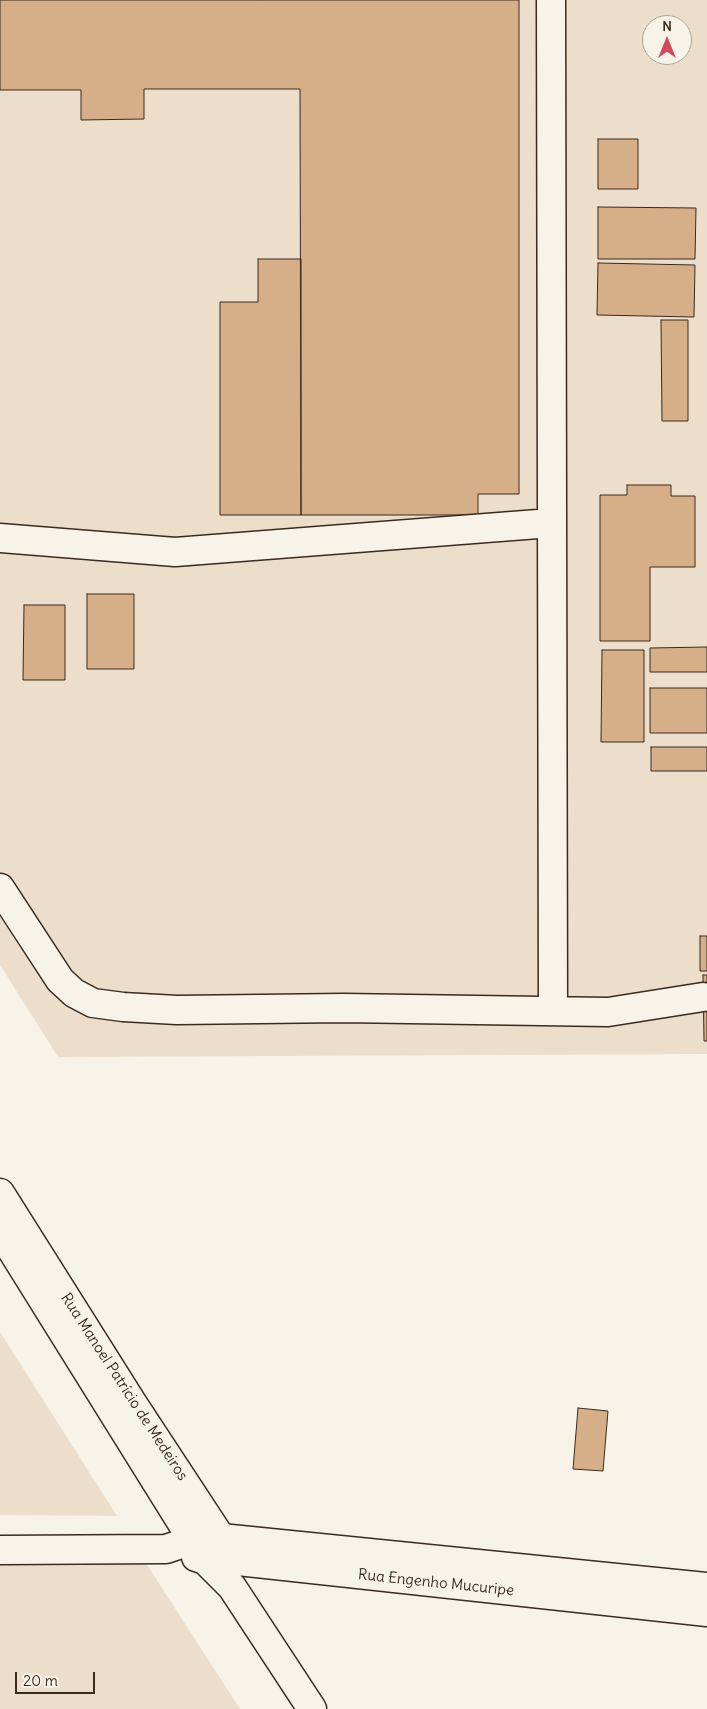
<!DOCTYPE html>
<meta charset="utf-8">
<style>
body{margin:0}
#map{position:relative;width:707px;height:1709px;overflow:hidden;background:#f7f3e8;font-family:Delius,sans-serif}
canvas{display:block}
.north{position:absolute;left:642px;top:15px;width:50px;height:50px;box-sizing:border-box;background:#f7f3e8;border:1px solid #aca397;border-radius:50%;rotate:0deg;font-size:14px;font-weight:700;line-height:20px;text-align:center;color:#3b2a1e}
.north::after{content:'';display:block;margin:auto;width:18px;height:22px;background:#d1495b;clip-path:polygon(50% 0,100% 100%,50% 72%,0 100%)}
.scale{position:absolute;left:15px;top:1672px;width:80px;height:22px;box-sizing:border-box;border:2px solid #3b2a1e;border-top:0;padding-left:6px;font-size:15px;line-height:18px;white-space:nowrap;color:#3b2a1e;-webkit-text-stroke:4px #f7f3e8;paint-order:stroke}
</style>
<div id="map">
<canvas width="707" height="1709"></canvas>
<div class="north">N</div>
<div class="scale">20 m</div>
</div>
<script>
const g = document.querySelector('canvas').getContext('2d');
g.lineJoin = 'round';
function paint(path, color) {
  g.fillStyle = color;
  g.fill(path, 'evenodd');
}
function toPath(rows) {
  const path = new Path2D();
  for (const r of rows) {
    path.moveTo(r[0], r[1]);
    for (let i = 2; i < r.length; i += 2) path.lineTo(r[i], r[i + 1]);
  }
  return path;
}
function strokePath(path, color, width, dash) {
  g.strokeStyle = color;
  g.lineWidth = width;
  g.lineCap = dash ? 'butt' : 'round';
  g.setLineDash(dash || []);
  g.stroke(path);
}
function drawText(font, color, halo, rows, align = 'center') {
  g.font = font + ' Delius,sans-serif';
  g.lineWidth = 5;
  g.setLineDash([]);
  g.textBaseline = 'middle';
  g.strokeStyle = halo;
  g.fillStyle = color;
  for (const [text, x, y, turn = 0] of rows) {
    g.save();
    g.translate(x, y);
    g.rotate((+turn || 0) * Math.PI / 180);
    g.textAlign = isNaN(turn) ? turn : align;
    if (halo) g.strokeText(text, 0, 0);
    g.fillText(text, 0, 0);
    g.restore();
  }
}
paint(toPath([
 [0,0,707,0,707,1054,58,1057,0,965],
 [652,25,682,25,682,55,652,55],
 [0,1332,117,1516,0,1515],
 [0,1557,142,1557,240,1709,0,1709]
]), '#eddecb');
const building = toPath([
 [0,0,519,0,519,494,478,494,478,515,301,515,300,89,144,89,144,119,81,120,81,90,0,90,0,0],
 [598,139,638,139,638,189,598,189,598,139],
 [598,207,696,208,695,259,598,259,598,207],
 [258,259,301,259,301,515,220,515,220,302,258,302,258,259],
 [598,263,695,265,694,317,597,315,598,263],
 [661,320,688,320,688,421,662,421,661,320],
 [627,485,671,485,671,496,695,496,695,567,650,567,650,641,600,641,600,495,627,495,627,485],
 [87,594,134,594,134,669,87,669,87,594],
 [24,605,65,605,65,680,23,680,24,605],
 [707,647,707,672,650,672,650,648,707,647],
 [602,650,644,650,644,742,601,742,602,650],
 [650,688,707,688,707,733,650,733,650,688],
 [651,747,707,747,707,771,651,771,651,747],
 [700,936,707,936,707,971,700,971,700,936],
 [703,975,707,975,707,1041,704,1041,703,975],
 [578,1408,608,1411,603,1471,573,1469,578,1408]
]);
paint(building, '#d6ae87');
strokePath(building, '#3b2a1e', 1);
const minor = toPath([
 [551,0,553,1011],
 [0,538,175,552,551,523],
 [0,888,60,980,74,993,93,1003,123,1007,177,1010,343,1008,608,1012,703,997],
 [0,1193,133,1404,221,1538,226,1552],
 [0,1231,205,1560,232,1587,312,1709],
 [0,1550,166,1549,193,1540,221,1538,707,1587],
 [196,1557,205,1560,229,1560,707,1612]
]);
strokePath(minor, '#3b2a1e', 31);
strokePath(minor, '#f7f3e8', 28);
drawText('15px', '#3b2a1e', '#f7f3e8', [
 ["Rua Manoel Patrício de Medeiros",124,1387,57],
 ["Rua Engenho Mucuripe",436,1583,6]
]);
</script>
